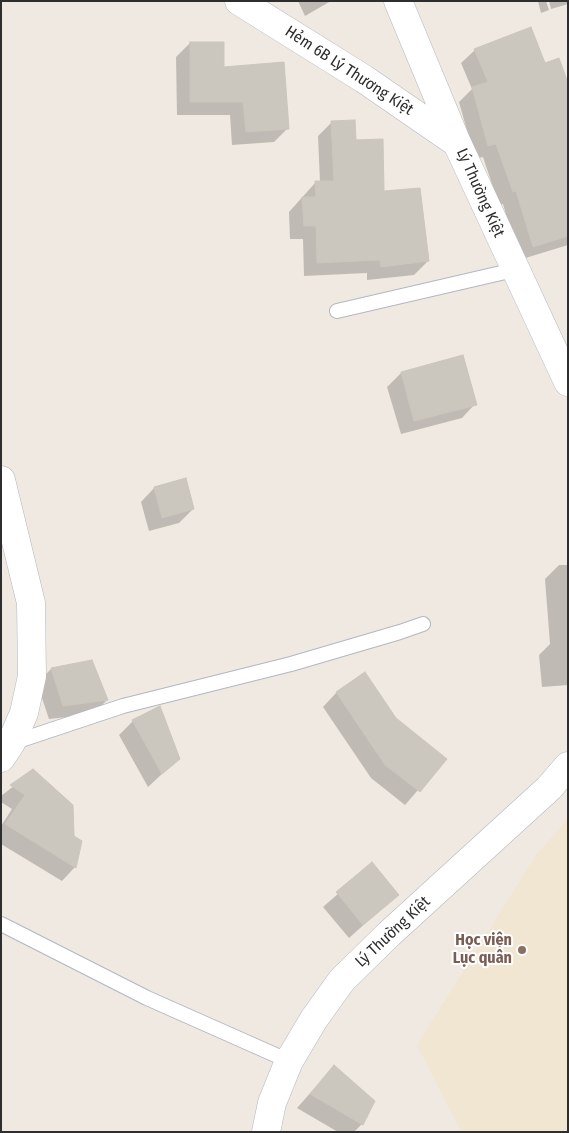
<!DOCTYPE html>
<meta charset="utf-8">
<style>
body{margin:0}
#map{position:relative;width:569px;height:1133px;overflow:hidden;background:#efe9e1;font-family:"Fira Sans Condensed",sans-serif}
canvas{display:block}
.frame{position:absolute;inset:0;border:2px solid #2e2e2e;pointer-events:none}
</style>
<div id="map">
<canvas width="569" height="1133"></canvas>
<div class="frame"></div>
</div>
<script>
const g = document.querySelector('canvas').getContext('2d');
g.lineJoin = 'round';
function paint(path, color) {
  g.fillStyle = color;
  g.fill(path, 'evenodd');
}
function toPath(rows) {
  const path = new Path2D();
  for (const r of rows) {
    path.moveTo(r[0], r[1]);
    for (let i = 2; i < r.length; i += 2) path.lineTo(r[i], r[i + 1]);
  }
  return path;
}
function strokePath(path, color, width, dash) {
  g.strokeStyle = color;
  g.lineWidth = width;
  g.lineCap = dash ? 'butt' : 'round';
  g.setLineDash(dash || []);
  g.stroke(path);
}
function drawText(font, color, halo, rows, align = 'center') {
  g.font = font + ' "Fira Sans Condensed",sans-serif';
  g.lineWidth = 4;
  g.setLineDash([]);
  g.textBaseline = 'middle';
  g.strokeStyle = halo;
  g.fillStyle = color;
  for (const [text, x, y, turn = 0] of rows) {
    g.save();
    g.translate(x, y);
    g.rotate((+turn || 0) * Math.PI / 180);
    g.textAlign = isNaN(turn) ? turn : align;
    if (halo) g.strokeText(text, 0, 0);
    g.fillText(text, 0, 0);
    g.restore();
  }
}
paint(toPath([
 [568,819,568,1132,461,1132,417,1045,536,855]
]), '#f0e6d1');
paint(toPath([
 [298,1,331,1,305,16],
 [538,1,546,1,549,10,541,13],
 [549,1,568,1,568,4,551,9],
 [190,43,223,68,288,128,274,142,232,145,230,115,177,115,176,57],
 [475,50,544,64,568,102,568,245,519,260,503,204,499,205,483,157,475,159,459,102,472,89,461,63],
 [332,122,355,141,383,193,428,261,414,275,367,280,367,273,304,276,303,239,290,239,289,212,315,183,320,182,318,136],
 [462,356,475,404,462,418,401,434,387,387,401,373],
 [154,488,193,509,179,523,149,531,141,502],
 [559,565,568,565,568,685,542,687,539,655,550,644,545,579],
 [91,661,107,700,93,714,49,719,37,683,51,669],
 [365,674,395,719,445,759,405,805,371,778,323,707,336,693],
 [133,721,178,759,148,787,119,735],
 [33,771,75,867,62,881,1,844,1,826,12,809,1,802,1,796],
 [372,864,397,895,349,938,323,907],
 [334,1066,362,1124,354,1132,338,1132,297,1108]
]), '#0003');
const building = toPath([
 [531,27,545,63,559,58,568,83,568,236,533,247,516,191,513,192,496,144,488,146,472,87,488,82,474,49,531,27],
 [190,42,224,42,224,67,284,62,289,129,246,132,243,102,190,102,190,42],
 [355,120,356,140,383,139,384,191,420,188,429,261,381,267,380,260,317,263,316,226,304,226,302,197,316,197,315,181,334,181,331,121,355,120],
 [463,355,477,405,414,421,401,372,463,355],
 [186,478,194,509,162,518,154,487,186,478],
 [92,660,108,700,63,706,51,668,92,660],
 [365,672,396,718,447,759,420,792,385,765,336,692,365,672],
 [160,706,180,759,162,774,132,720,160,706],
 [33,769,73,805,74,836,82,841,76,868,5,824,25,795,10,785,33,769],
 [372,862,399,895,363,925,336,892,372,862],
 [334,1065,375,1101,363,1125,310,1094,334,1065]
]);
paint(building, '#cbc7bf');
strokePath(building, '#cbc5ba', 1);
const lane = toPath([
 [337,311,514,270],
 [12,743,123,706,291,664,400,632,423,624],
 [1,924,147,998,289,1061]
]);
const street = toPath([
 [239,1,364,79,457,143],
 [398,1,457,143,568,382],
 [1,480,31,603,32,676,24,713,11,743,1,758],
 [266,1132,272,1103,289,1061,314,1019,342,980,389,934,549,788,568,766]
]);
strokePath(lane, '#b4b7c1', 16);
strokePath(street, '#b4b7c1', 29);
strokePath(lane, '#fff', 14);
strokePath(street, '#fff', 28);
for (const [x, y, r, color] of [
 [522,950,5,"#8d6e63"]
]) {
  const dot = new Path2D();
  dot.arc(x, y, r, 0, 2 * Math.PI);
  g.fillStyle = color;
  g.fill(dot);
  strokePath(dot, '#fff', 2);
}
drawText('16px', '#2e2e2e', '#fff', [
 ["Hẻm 6B Lý Thương Kiệt",349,71,33],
 ["Lý Thường Kiệt",480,193,66],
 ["Lý Thường Kiệt",393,932,-43]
]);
drawText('bold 16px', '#785e54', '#fff', [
 ["Học viện",512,941],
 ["Lục quân",512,959]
], 'right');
</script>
